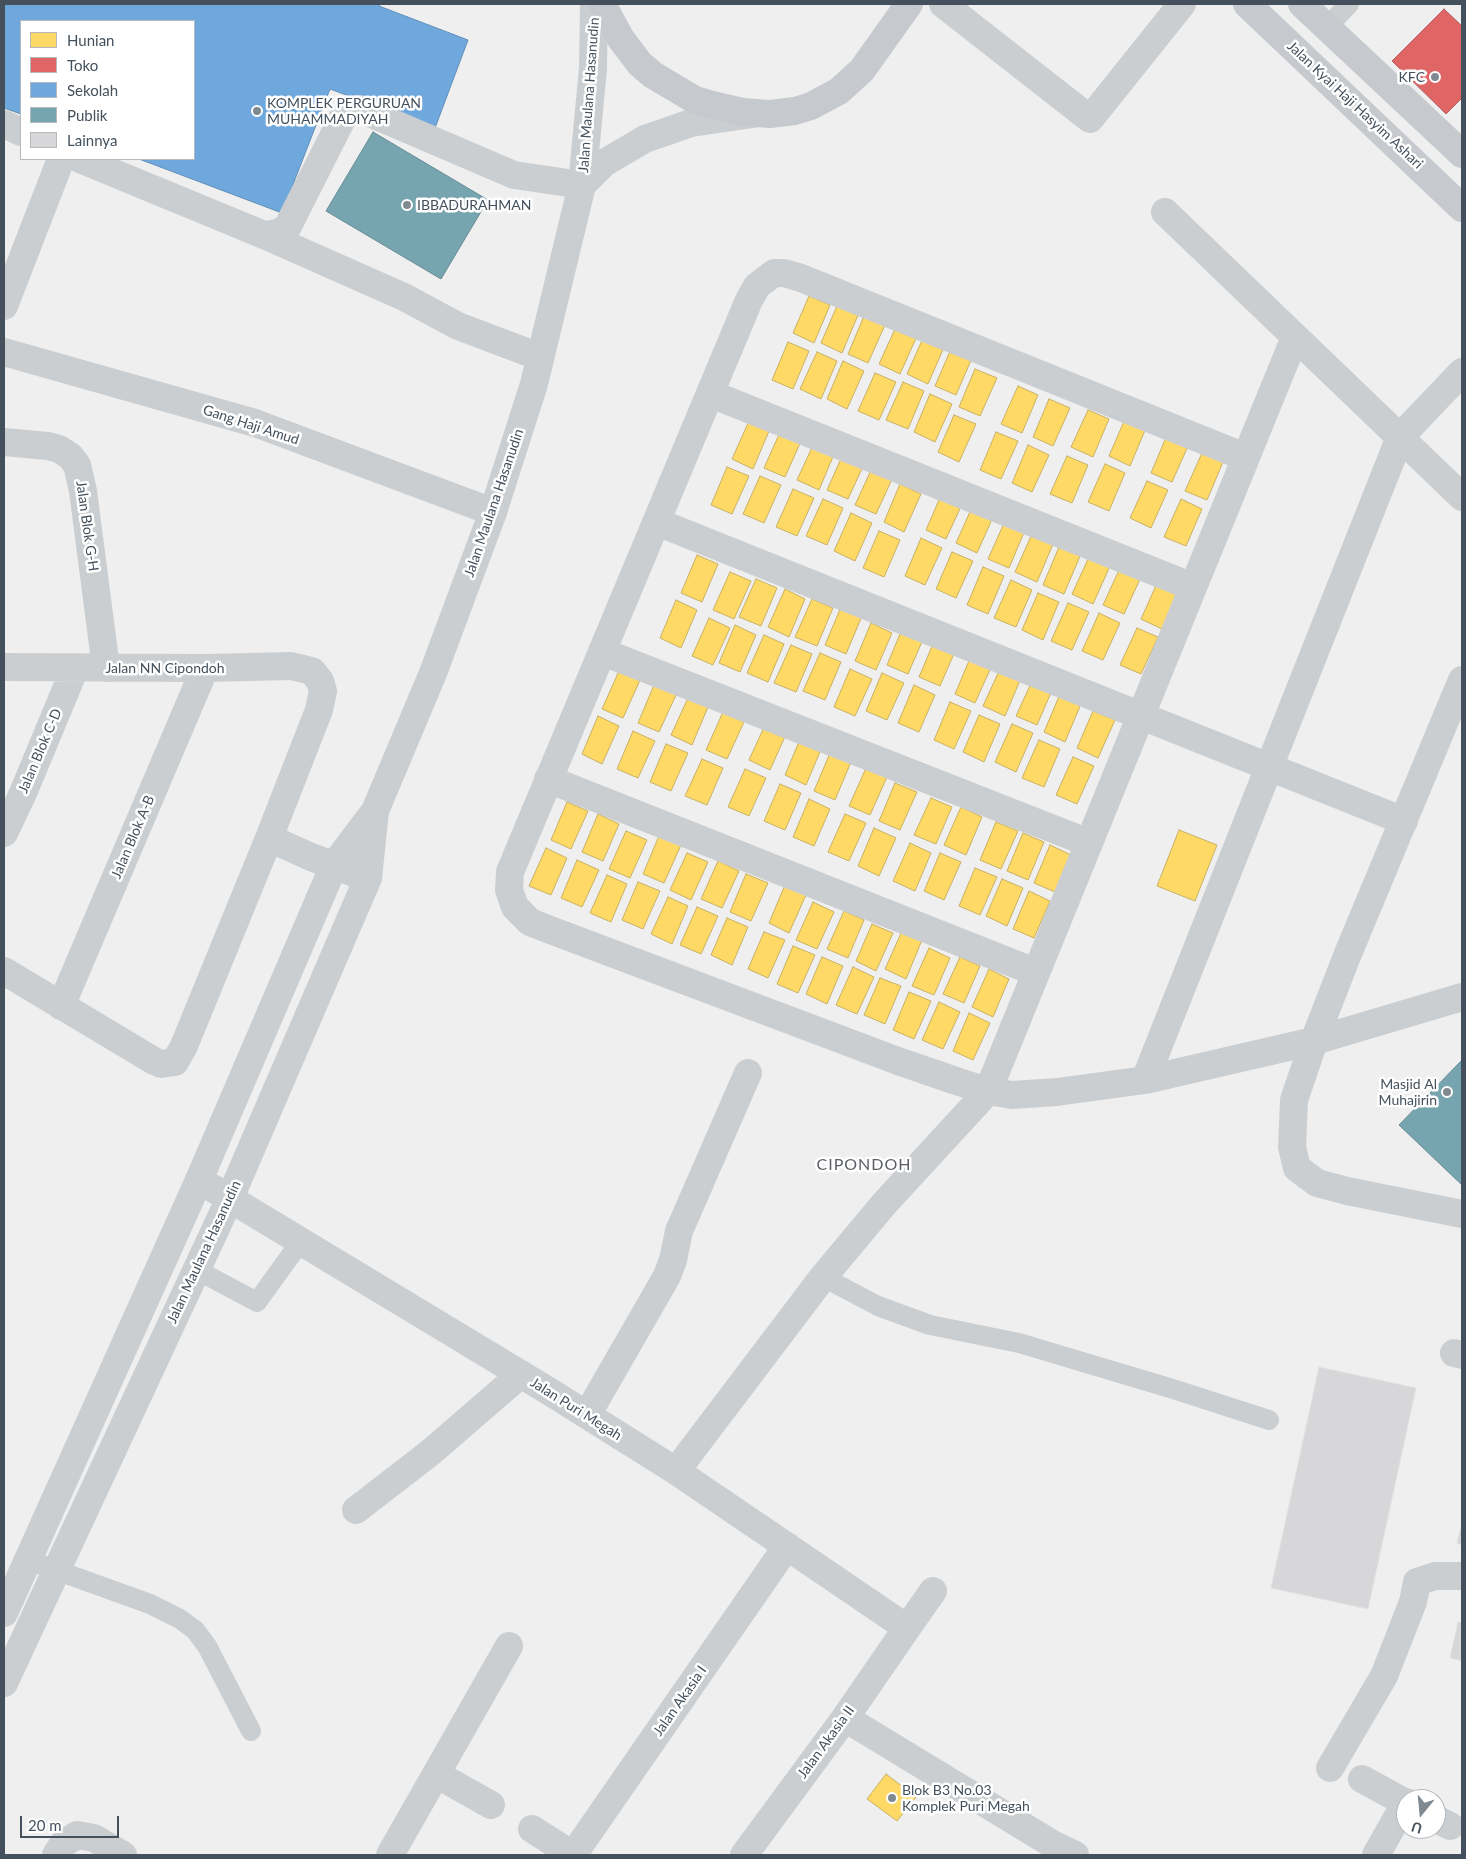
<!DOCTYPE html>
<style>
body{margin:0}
#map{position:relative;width:1466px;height:1859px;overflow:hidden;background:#f0efef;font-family:Lato,sans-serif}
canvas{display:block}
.frame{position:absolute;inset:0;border:5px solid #44515d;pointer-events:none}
.legend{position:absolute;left:20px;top:20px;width:175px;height:140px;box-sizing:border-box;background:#fff;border:1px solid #b4b9be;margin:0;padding:6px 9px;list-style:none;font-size:15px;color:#44515d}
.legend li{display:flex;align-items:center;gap:10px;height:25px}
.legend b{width:25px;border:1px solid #b4b9be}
.north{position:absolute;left:1396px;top:1789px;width:50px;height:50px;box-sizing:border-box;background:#fff;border:1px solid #b4b9be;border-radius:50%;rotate:197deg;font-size:14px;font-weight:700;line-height:20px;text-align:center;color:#44515d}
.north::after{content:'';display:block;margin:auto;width:18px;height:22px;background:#808890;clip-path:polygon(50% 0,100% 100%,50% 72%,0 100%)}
.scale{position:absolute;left:20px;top:1816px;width:99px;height:22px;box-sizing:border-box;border:2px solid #44515d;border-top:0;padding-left:6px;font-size:15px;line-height:18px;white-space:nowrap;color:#44515d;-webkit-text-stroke:4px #fff;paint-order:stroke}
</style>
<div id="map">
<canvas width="1466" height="1859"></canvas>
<div class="frame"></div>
<ul class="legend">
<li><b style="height:14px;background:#ffd966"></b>Hunian</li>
<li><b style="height:14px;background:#e06666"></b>Toko</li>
<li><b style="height:14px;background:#6fa8dc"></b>Sekolah</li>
<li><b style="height:14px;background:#76a5af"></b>Publik</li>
<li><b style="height:14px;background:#d7d7d9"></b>Lainnya</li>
</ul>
<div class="north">U</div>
<div class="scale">20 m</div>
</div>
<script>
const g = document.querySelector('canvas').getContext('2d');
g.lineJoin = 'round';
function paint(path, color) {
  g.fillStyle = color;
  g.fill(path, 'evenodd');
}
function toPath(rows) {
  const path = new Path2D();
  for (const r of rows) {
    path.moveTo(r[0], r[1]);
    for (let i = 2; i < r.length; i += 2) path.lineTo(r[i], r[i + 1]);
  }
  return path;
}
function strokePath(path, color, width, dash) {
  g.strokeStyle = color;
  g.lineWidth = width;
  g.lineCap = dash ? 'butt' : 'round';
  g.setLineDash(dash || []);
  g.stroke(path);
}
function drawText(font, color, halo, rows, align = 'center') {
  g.font = font + ' Lato,sans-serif';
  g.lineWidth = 5;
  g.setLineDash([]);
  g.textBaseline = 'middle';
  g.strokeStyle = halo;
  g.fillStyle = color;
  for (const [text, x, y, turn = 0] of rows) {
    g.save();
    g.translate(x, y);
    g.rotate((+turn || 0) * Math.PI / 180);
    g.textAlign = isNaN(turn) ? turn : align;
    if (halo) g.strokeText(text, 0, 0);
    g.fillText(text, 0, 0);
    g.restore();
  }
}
const homes = toPath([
 [809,296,830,305,814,343,793,333,809,296],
 [837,306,858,315,842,353,821,343,837,306],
 [864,316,885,325,868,363,848,354,864,316],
 [896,327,917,336,900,374,879,364,896,327],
 [924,336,945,345,928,384,907,374,924,336],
 [788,342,809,351,793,389,772,380,788,342],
 [951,349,972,358,956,395,935,386,951,349],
 [817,352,837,361,821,399,800,389,817,352],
 [843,361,864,371,847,409,827,399,843,361],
 [975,369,997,378,980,416,959,407,975,369],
 [875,373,896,382,879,420,858,411,875,373],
 [903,382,924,391,908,429,886,420,903,382],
 [1018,386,1038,395,1022,433,1001,424,1018,386],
 [930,394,952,404,935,442,914,432,930,394],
 [1049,399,1070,408,1053,446,1033,437,1049,399],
 [1088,410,1109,419,1093,457,1071,447,1088,410],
 [954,415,976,424,959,462,938,452,954,415],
 [1125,419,1146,428,1130,466,1109,456,1125,419],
 [749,421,769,431,753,469,732,459,749,421],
 [781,430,802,439,785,477,764,468,781,430],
 [996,432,1018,441,1001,479,980,470,996,432],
 [1167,435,1189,444,1172,482,1151,473,1167,435],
 [814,443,835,452,819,490,797,480,814,443],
 [1028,445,1049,455,1032,492,1012,483,1028,445],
 [844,452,865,462,848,499,827,490,844,452],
 [1202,453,1223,462,1207,500,1185,491,1202,453],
 [1067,456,1088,465,1072,503,1050,494,1067,456],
 [1105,464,1125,473,1109,511,1088,502,1105,464],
 [727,467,749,476,732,514,711,505,727,467],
 [872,468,893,477,876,514,855,505,872,468],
 [760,476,781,485,764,523,743,514,760,476],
 [1147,481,1168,490,1151,528,1130,518,1147,481],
 [900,484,921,494,904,532,884,522,900,484],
 [793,489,814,498,797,536,776,527,793,489],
 [942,493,963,502,946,539,926,530,942,493],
 [823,499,843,508,827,545,806,536,823,499],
 [1181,499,1202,509,1186,546,1164,537,1181,499],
 [973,505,994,515,977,553,956,543,973,505],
 [851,513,872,523,855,561,834,551,851,513],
 [1005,521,1025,530,1009,568,988,559,1005,521],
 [879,531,900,540,884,577,863,568,879,531],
 [1032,534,1053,544,1037,582,1015,572,1032,534],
 [921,538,942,548,925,585,905,576,921,538],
 [1059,547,1080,556,1064,594,1043,585,1059,547],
 [952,552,973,561,956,598,936,589,952,552],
 [697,555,718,564,702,602,681,593,697,555],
 [1089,557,1110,566,1093,604,1072,594,1089,557],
 [983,567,1004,576,988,614,967,605,983,567],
 [1120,568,1141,577,1124,614,1103,605,1120,568],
 [730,572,751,581,734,619,713,610,730,572],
 [756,579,777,588,761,626,739,617,756,579],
 [1011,580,1032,590,1016,627,994,618,1011,580],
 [1158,581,1179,591,1162,629,1141,619,1158,581],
 [785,589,805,599,789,637,768,627,785,589],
 [1038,593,1059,602,1043,640,1022,630,1038,593],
 [812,599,833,608,817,646,795,637,812,599],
 [676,600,697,610,681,648,660,638,676,600],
 [1068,603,1089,612,1072,650,1051,641,1068,603],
 [841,607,862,616,846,654,825,645,841,607],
 [1099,613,1120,623,1103,660,1082,651,1099,613],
 [709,618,730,628,713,665,692,656,709,618],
 [871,623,892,633,876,670,855,661,871,623],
 [735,625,756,635,740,672,719,663,735,625],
 [903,627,924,637,908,674,887,665,903,627],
 [1137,628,1158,637,1141,674,1120,665,1137,628],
 [764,635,784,644,768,682,747,673,764,635],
 [935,639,956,649,940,686,919,677,935,639],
 [791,645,812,654,796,692,774,683,791,645],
 [820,653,841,662,825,700,803,691,820,653],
 [971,656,992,665,975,703,955,694,971,656],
 [850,669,872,679,855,716,834,707,850,669],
 [1000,669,1021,678,1005,716,983,706,1000,669],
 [619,671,640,680,623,718,602,709,619,671],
 [882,673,904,683,887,720,866,711,882,673],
 [1033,679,1053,688,1037,725,1016,716,1033,679],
 [654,685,676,695,659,732,638,723,654,685],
 [914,685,935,695,919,732,898,723,914,685],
 [1060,694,1081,704,1065,742,1044,732,1060,694],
 [688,698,708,707,692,745,671,735,688,698],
 [950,702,971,711,954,749,934,740,950,702],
 [1093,711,1115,720,1098,758,1077,748,1093,711],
 [723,712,744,722,727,759,706,750,723,712],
 [979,715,1000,724,984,762,963,752,979,715],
 [598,716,619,726,602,764,582,754,598,716],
 [766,723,787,732,770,770,749,760,766,723],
 [1012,724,1033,733,1016,772,995,762,1012,724],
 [633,731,655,741,638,778,617,769,633,731],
 [801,737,822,747,806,785,785,775,801,737],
 [1039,740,1060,749,1044,787,1022,778,1039,740],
 [666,744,688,753,671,791,650,782,666,744],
 [830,753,851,762,835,800,814,791,830,753],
 [1073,757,1094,766,1077,804,1056,795,1073,757],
 [702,759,723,768,707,805,685,796,702,759],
 [866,768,887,777,870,815,849,806,866,768],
 [745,769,766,778,749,816,728,807,745,769],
 [895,783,917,792,900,830,879,821,895,783],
 [780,784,801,793,785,830,764,821,780,784],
 [931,798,952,807,936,844,914,835,931,798],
 [809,799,830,809,814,846,793,837,809,799],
 [567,802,588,811,571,849,551,840,567,802],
 [961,807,982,817,966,855,944,845,961,807],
 [598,814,619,824,603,861,582,852,598,814],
 [845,814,866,823,849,861,828,852,845,814],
 [996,822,1018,831,1001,869,980,860,996,822],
 [874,828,896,838,879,876,858,866,874,828],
 [1179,830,1217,845,1195,901,1157,886,1179,830],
 [626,831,647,840,630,878,609,869,626,831],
 [1023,833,1044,842,1028,880,1007,871,1023,833],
 [659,836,681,845,664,883,643,874,659,836],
 [910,843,931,853,915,891,893,881,910,843],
 [1050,845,1071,855,1055,892,1034,883,1050,845],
 [546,848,567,858,551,895,529,886,546,848],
 [687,853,708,862,691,900,670,890,687,853],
 [940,853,961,862,944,900,924,891,940,853],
 [577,860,599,870,582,907,561,898,577,860],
 [718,861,739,871,722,908,701,899,718,861],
 [975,868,997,877,980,915,959,906,975,868],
 [746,874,768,883,751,921,730,912,746,874],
 [607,875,627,884,611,922,590,913,607,875],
 [1002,879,1023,888,1007,926,986,916,1002,879],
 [638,882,660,891,643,929,622,920,638,882],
 [785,885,806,895,789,933,769,923,785,885],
 [1029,891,1050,901,1034,938,1013,929,1029,891],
 [668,897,688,906,672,944,651,934,668,897],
 [813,902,834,912,817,949,796,940,813,902],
 [697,907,718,916,701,954,680,945,697,907],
 [844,911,864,920,848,958,827,949,844,911],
 [727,918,748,927,732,965,711,955,727,918],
 [872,924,893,933,876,971,856,961,872,924],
 [902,931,922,940,906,979,885,969,902,931],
 [764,932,785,940,768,978,748,969,764,932],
 [793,946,815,955,798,993,777,984,793,946],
 [929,948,950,958,934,995,912,986,929,948],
 [822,957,843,966,827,1004,806,994,822,957],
 [960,957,980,966,964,1003,943,994,960,957],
 [853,967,874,977,857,1014,836,1005,853,967],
 [989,969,1009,979,993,1017,972,1007,989,969],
 [880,978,901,986,885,1024,864,1015,880,978],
 [909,992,931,1001,914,1039,893,1030,909,992],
 [939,1002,960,1012,943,1049,922,1040,939,1002],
 [969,1013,990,1023,973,1060,953,1051,969,1013],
 [886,1774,916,1797,897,1821,867,1799,886,1774]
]);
paint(homes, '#ffd966');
strokePath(homes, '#c7b063', 1);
const shops = toPath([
 [1444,9,1462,26,1462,98,1446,114,1392,61,1444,9]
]);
paint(shops, '#e06666');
strokePath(shops, '#b16063', 1);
const schools = toPath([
 [4,4,380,4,379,6,468,40,435,128,330,89,282,213,139,159,194,159,194,21,21,21,21,114,4,108,4,4]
]);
paint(schools, '#6fa8dc');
strokePath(schools, '#628eb6', 1);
const public = toPath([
 [373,132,488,200,441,279,326,211,373,132],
 [1462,1060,1462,1185,1399,1125,1462,1060]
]);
paint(public, '#76a5af');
strokePath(public, '#678c96', 1);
const building = toPath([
 [1319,1367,1416,1388,1368,1609,1271,1588,1319,1367],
 [1462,1523,1462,1545,1457,1543,1462,1523],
 [1458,1622,1462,1623,1462,1661,1450,1658,1458,1622]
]);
paint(building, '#d7d7d9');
strokePath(building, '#e1e1e2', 1);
strokePath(toPath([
 [1327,27,1349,4],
 [197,1270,257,1302,301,1241],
 [823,1277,878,1306,930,1325,1019,1343,1173,1389,1269,1420],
 [28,1560,150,1604,180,1619,195,1630,207,1646,251,1731]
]), '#cbced0', 20);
strokePath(toPath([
 [943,4,1090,119,1182,4],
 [4,124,21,132],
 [80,159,264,235,278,233,287,228,342,119,350,111,360,109,514,175,582,185],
 [1165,212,1462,497],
 [264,235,404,297,458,326,540,357],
 [4,306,61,159],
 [4,352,255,423,493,512],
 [711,394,1193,587],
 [4,442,48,446,59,449,70,456,77,465,83,491,106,668],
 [1245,457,801,278,784,273,774,273,757,286,749,300,510,872,509,890,515,907,530,922,545,928,898,1061,959,1082,988,1091,1012,1095,1057,1092,1145,1080,1314,1041,1462,997],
 [657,522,1404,821],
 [603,652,1089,843],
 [4,667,205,668,291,666,312,671,320,681,323,691,319,710,269,838,184,1046,175,1062,161,1064,154,1061,4,971],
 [1462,680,1347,956,1314,1041,1294,1100,1292,1147,1297,1168,1317,1183,1347,1191,1462,1214],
 [548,779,1035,972],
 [4,833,23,793,75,668],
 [269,838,311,857,368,878],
 [61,1006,205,668],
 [1145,1080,1400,437,1462,372],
 [199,1180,547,1390,676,1471,907,1628,933,1591],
 [1454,1353,1462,1355],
 [587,1415,667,1276,673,1260,679,1231,748,1073],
 [676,1471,823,1277,884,1204,988,1091,1295,337],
 [356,1510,431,1452,521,1374],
 [845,1718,1054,1845,1075,1855],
 [1330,1768,1384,1676,1413,1602,1417,1582,1435,1576,1462,1576],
 [436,1774,491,1805],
 [1362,1779,1406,1803],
 [1436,1819,1450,1826],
 [532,1829,573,1855],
 [56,1855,63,1844,77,1835,94,1838,123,1855],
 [390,1855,509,1646],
 [573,1855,787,1546],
 [744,1855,845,1718,907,1628],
 [1376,1855,1406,1802]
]), '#cbced0', 28);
strokePath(toPath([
 [582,185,604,163,645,139,691,123,753,114],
 [4,1613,199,1180,334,865,375,811,433,673,493,512,534,384,582,185,593,68,594,4],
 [4,1683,230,1198,368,878,375,811]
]), '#cbced0', 28);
strokePath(toPath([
 [602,4,621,39,640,64,653,75,695,100,712,105,742,112,770,114,795,111,811,106,839,91,862,70,909,4],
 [1247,4,1462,208],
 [1302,4,1462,154]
]), '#c6cace', 28);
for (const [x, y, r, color] of [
 [1435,77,5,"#808890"],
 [257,111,5,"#808890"],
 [407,205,5,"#808890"],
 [1447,1092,5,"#808890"],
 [892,1798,5,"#808890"]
]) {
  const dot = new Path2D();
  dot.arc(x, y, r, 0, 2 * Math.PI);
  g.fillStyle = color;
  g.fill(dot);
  strokePath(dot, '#fff', 2);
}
drawText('14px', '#44515d', '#fff', [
 ["KFC",1425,77,"right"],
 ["KOMPLEK PERGURUAN",267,103],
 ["MUHAMMADIYAH",267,119],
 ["IBBADURAHMAN",417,205],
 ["Masjid Al",1437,1084,"right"],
 ["Muhajirin",1437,1100,"right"],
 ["Blok B3 No.03",902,1790],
 ["Komplek Puri Megah",902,1806]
], 'left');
drawText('14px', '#44515d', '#fff', [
 ["Jalan Maulana Hasanudin",589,95,-86],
 ["Jalan Kyai Haji Hasyim Ashari",1355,105,43],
 ["Gang Haji Amud",251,425,18],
 ["Jalan Maulana Hasanudin",494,503,-71],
 ["Jalan Blok G-H",87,526,82],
 ["Jalan NN Cipondoh",165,668],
 ["Jalan Blok C-D",40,751,-67],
 ["Jalan Blok A-B",133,837,-67],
 ["Jalan Maulana Hasanudin",204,1252,-65],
 ["Jalan Puri Megah",576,1409,32],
 ["Jalan Akasia I",680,1701,-55],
 ["Jalan Akasia II",826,1742,-54]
]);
g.letterSpacing = '1px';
drawText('16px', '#5a5e64', '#fff', [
 ["CIPONDOH",864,1165]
]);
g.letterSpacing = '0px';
</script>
